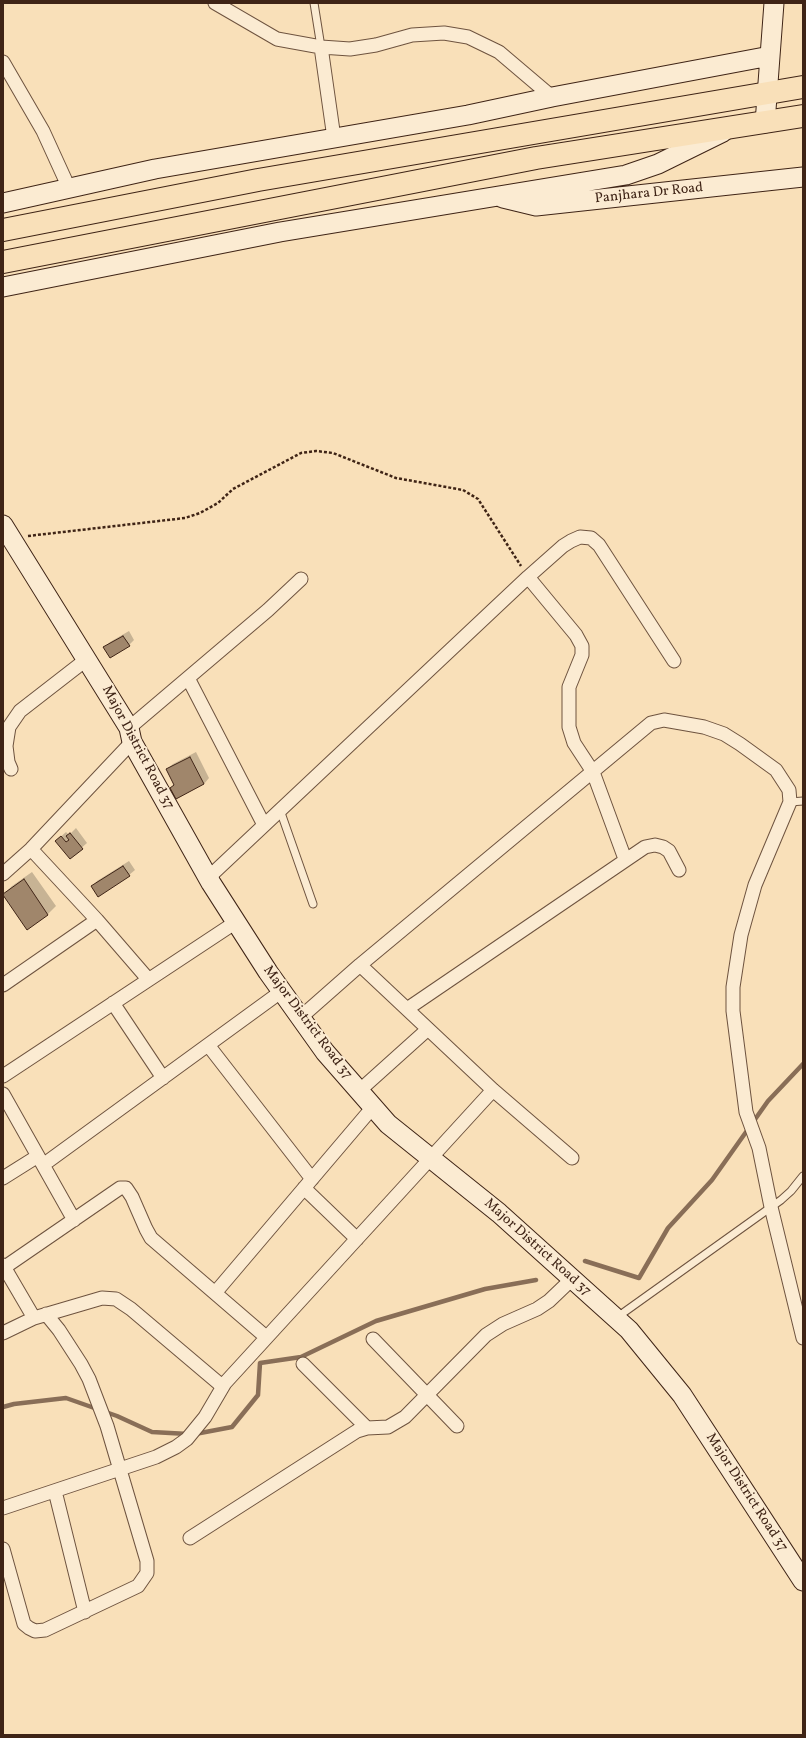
<!DOCTYPE html>
<style>
body{margin:0}
#map{position:relative;width:806px;height:1738px;overflow:hidden;background:#f9e0b9;font-family:Vollkorn,serif}
canvas{display:block}
.frame{position:absolute;inset:0;border:4px solid #3f2416;pointer-events:none}
</style>
<div id="map">
<canvas width="806" height="1738"></canvas>
<div class="frame"></div>
</div>
<script>
const g = document.querySelector('canvas').getContext('2d');
g.lineJoin = 'round';
function paint(path, color) {
  g.fillStyle = color;
  g.fill(path, 'evenodd');
}
function toPath(rows) {
  const path = new Path2D();
  for (const r of rows) {
    path.moveTo(r[0], r[1]);
    for (let i = 2; i < r.length; i += 2) path.lineTo(r[i], r[i + 1]);
  }
  return path;
}
function strokePath(path, color, width, dash) {
  g.strokeStyle = color;
  g.lineWidth = width;
  g.lineCap = dash ? 'butt' : 'round';
  g.setLineDash(dash || []);
  g.stroke(path);
}
function drawText(font, color, halo, rows, align = 'center') {
  g.font = font + ' Vollkorn,serif';
  g.lineWidth = 4;
  g.setLineDash([]);
  g.textBaseline = 'middle';
  g.strokeStyle = halo;
  g.fillStyle = color;
  for (const [text, x, y, turn = 0] of rows) {
    g.save();
    g.translate(x, y);
    g.rotate((+turn || 0) * Math.PI / 180);
    g.textAlign = isNaN(turn) ? turn : align;
    if (halo) g.strokeText(text, 0, 0);
    g.fillText(text, 0, 0);
    g.restore();
  }
}
paint(toPath([
 [129,631,134,640,129,645,105,647,110,642],
 [196,752,209,778,204,784,176,798,175,784,167,769,173,764],
 [76,828,87,843,70,858,56,841,66,832,69,835],
 [129,861,135,870,129,875,92,887,97,881],
 [32,872,56,906,48,914,27,929,4,894,12,886]
]), '#0003');
strokePath(toPath([
 [585,1261,639,1278,668,1228,712,1180,768,1101,803,1064],
 [3,1407,14,1404,66,1398,117,1416,152,1432,188,1434],
 [195,1434,232,1427,258,1395,260,1363,301,1357,376,1321,485,1289,536,1280]
]), '#896e57', 4.5);
const building = toPath([
 [123,636,130,646,110,658,103,647,123,636],
 [190,757,204,784,176,799,170,788,174,785,166,769,190,757],
 [70,833,83,849,70,859,55,841,61,836,66,842,69,840,66,836,70,833],
 [123,866,130,876,98,897,91,886,123,866],
 [24,879,48,915,27,930,3,895,3,894,24,879]
]);
paint(building, '#a0866b');
strokePath(building, '#3f2416', 1);
const lane = toPath([
 [314,3,321,47],
 [790,802,803,801],
 [280,810,313,904],
 [616,1318,781,1200,791,1191,803,1176]
]);
const street = toPath([
 [215,3,277,39,321,47,350,49,376,45,412,35,444,33,468,37,499,52,552,97],
 [321,47,334,138],
 [3,62,43,131,69,188],
 [528,577,576,635,582,646,582,655,569,687,569,727,574,743,593,772,625,859],
 [188,678,264,825],
 [129,728,268,610,301,579],
 [11,769,8,762,6,746,9,727,20,711,87,659],
 [31,849,97,920,148,979],
 [3,874,31,849,132,742],
 [208,878,528,577,563,546,571,541,580,537,591,538,599,545,674,661],
 [360,965,493,1090,572,1158],
 [3,985,97,920],
 [113,1003,163,1078],
 [407,1009,645,847,655,845,663,847,669,851,679,870],
 [301,1017,360,965,651,723,664,720,704,727,724,734,740,744,776,770,789,790,790,802,755,885,741,935,733,987,733,1011,746,1112,759,1148,771,1207,803,1338],
 [208,1045,312,1179],
 [3,1076,236,922],
 [359,1091,428,1029],
 [3,1094,74,1220],
 [43,1165,282,991],
 [3,1178,38,1156],
 [304,1188,357,1239],
 [3,1265,34,1318],
 [5,1267,120,1188,126,1188,132,1197,146,1229,151,1238,266,1337],
 [215,1293,373,1107],
 [3,1333,34,1318,102,1298,116,1299,131,1309,222,1386],
 [373,1339,457,1426],
 [303,1364,367,1428],
 [55,1491,85,1612],
 [3,1508,156,1457,176,1447,187,1439,205,1417,225,1383,493,1090],
 [190,1538,357,1431,367,1428,388,1427,405,1417,486,1335,503,1324,537,1309,549,1301,572,1279],
 [3,1549,24,1624,29,1628,35,1631,45,1630,138,1586,147,1573,147,1561,107,1426,89,1379,81,1364,59,1330,46,1314]
]);
const secondary = toPath([
 [765,123,774,3],
 [503,198,536,206,803,177],
 [3,203,155,169,468,115,552,97,770,56],
 [3,287,280,232,626,175,658,164,723,132],
 [3,525,129,728,132,742,211,883,268,972,325,1052,388,1124,499,1213,629,1330,682,1395,803,1581]
]);
const highway = toPath([
 [3,230,258,180,803,87],
 [3,262,536,158,803,116]
]);
strokePath(lane, '#6e533f', 9);
strokePath(street, '#6e533f', 15);
strokePath(secondary, '#3f2416', 21);
strokePath(highway, '#3f2416', 24);
strokePath(toPath([
 [28,536,185,518,200,513,218,503,233,489,301,453,316,451,333,453,396,478,463,490,478,499,521,566]
]), '#3f2416', 2.5, [3, 2]);
strokePath(lane, '#fbebd2', 7);
strokePath(street, '#fbebd2', 13);
strokePath(secondary, '#fbebd2', 19);
strokePath(highway, '#f9e0b9', 22);
drawText('14px', '#3f2416', '#fbebd2', [
 ["Panjhara Dr Road",649,194,-6],
 ["Major District Road 37",137,748,62],
 ["Major District Road 37",307,1023,53],
 ["Major District Road 37",537,1248,42],
 ["Major District Road 37",746,1493,57]
]);
</script>
